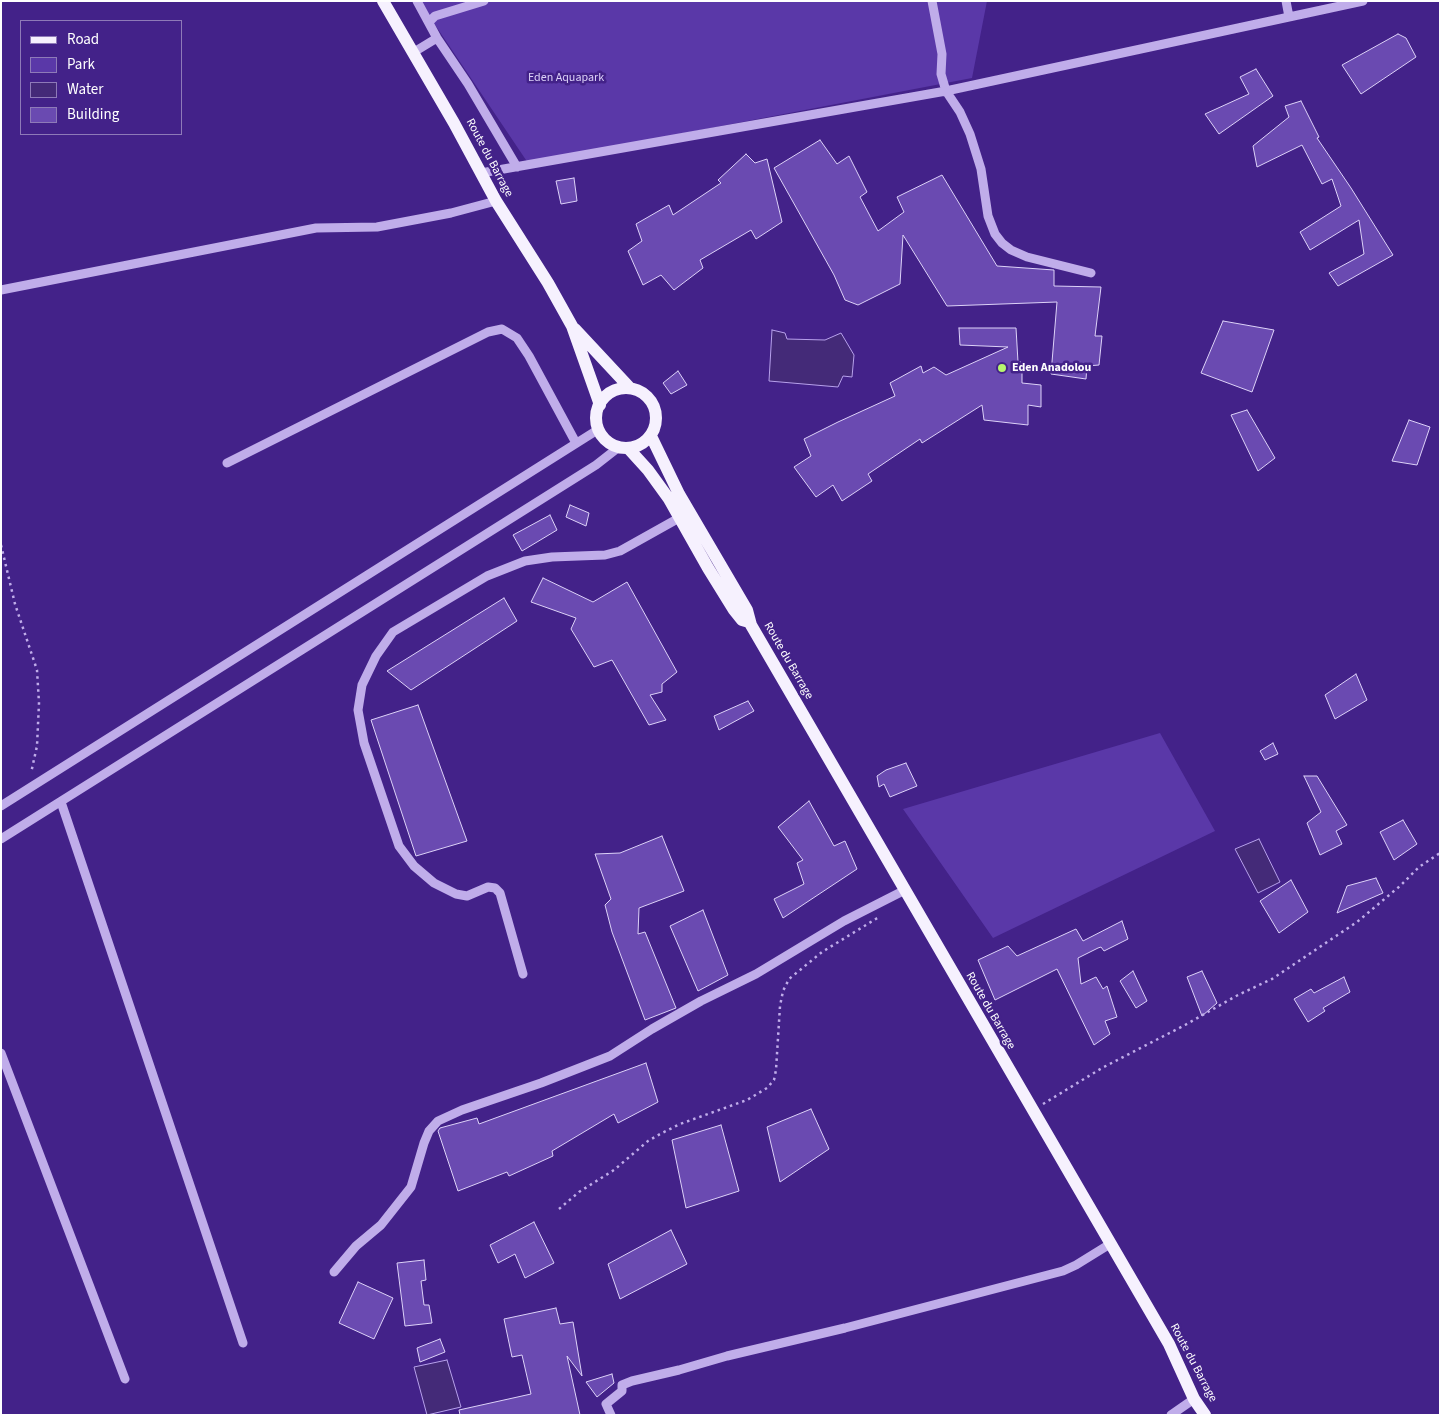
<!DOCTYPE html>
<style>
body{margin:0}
#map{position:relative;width:1441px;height:1416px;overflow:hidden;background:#432289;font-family:"Source Sans 3",sans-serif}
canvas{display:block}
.frame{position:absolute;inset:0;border:2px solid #fff;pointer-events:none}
.legend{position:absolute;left:20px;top:20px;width:162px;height:115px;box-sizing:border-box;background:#432289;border:1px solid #8e7ab8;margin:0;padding:6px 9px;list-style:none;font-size:15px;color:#fff}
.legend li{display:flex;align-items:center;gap:10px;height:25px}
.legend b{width:25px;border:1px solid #8e7ab8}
</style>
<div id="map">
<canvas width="1441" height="1416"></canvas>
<div class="frame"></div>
<ul class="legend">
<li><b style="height:6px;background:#f6f1fe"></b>Road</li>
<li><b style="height:14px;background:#5a38a8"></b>Park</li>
<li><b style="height:14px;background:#442a78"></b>Water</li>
<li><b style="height:14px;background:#6a4ab1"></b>Building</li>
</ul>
</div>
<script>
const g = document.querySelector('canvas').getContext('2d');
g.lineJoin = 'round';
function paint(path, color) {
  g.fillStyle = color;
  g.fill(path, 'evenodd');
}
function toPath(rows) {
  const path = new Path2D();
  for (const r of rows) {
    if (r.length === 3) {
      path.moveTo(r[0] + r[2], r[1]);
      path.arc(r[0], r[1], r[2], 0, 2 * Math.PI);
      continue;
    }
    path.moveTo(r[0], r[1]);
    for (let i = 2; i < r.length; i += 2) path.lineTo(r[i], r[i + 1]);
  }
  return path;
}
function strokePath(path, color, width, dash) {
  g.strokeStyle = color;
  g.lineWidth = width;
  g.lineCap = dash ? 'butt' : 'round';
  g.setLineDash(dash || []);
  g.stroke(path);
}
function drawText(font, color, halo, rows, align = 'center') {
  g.font = font + ' "Source Sans 3",sans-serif';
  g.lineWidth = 5;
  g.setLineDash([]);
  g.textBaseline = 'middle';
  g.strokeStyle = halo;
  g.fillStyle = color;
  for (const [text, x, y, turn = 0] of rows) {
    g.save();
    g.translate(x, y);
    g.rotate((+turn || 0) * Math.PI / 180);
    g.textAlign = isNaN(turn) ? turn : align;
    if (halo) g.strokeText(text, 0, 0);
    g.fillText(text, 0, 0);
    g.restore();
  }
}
paint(toPath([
 [419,1,987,1,972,78,528,163],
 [1160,733,1215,831,993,938,903,809]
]), '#5a38a8');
const water = toPath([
 [772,330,785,333,787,339,825,340,841,333,854,355,852,377,843,376,838,387,769,381,772,330],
 [1259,839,1280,882,1258,893,1235,849,1259,839],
 [447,1360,461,1407,427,1415,414,1367,447,1360]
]);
paint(water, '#442a78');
strokePath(water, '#b7a1eb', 1);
const building = toPath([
 [1398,34,1406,38,1416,57,1361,94,1342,65,1398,34],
 [1256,69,1273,96,1219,134,1205,114,1249,94,1240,77,1256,69],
 [1301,101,1319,137,1317,138,1351,188,1393,255,1338,286,1329,273,1364,254,1359,220,1310,250,1300,232,1341,206,1332,179,1322,184,1302,145,1257,167,1253,146,1289,117,1285,106,1301,101],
 [820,140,837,164,849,156,867,192,860,197,878,231,904,212,897,197,942,175,997,266,1054,270,1054,286,1101,287,1095,336,1102,336,1099,365,1087,366,1086,379,1051,374,1057,302,947,306,903,235,900,284,858,305,845,300,834,275,774,168,820,140],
 [746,154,755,163,767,159,782,222,756,239,751,230,700,260,703,268,674,290,661,275,643,285,628,251,642,241,636,224,669,205,673,215,721,183,718,180,746,154],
 [574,178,577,201,561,204,556,181,574,178],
 [1223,321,1274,330,1252,392,1201,373,1223,321],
 [959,328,1016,328,1018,362,1022,362,1022,383,1041,385,1041,407,1028,405,1028,425,984,420,982,405,922,443,920,439,868,474,872,481,842,501,833,485,816,497,794,467,811,456,804,439,838,422,895,396,890,383,921,366,923,373,934,367,946,375,1008,347,960,345,959,328],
 [678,371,687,385,671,394,663,383,678,371],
 [1247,410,1275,458,1258,471,1231,415,1247,410],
 [1409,420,1430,427,1417,465,1392,461,1409,420],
 [570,505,589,513,586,526,566,517,570,505],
 [550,515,557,530,522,551,513,535,550,515],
 [543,578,593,602,627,582,677,672,662,684,662,692,650,695,666,720,649,725,612,660,594,667,571,629,576,618,531,602,543,578],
 [504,598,517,621,411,690,387,671,504,598],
 [1356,674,1367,700,1335,719,1325,695,1356,674],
 [748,701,754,711,719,730,714,716,748,701],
 [418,705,467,841,416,856,371,720,418,705],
 [1273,743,1278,754,1265,760,1260,751,1273,743],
 [906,763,917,786,890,797,884,784,879,787,877,776,886,770,906,763],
 [1304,776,1317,776,1347,825,1336,831,1342,844,1320,855,1307,823,1321,812,1304,776],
 [809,801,834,846,845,841,857,869,783,918,774,899,804,884,797,863,803,860,778,827,809,801],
 [1403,820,1417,844,1394,860,1380,832,1403,820],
 [662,836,684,891,639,908,638,934,645,932,676,1008,645,1020,612,932,605,905,611,899,595,854,620,853,662,836],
 [1376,878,1383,893,1337,913,1347,886,1376,878],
 [1291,880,1308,912,1279,933,1260,901,1291,880],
 [703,910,728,975,698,991,670,926,703,910],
 [1122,921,1128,939,1104,951,1101,947,1098,948,1078,958,1081,984,1096,977,1103,989,1107,986,1117,1017,1105,1021,1110,1034,1094,1045,1057,969,995,1000,978,960,1008,946,1017,956,1076,929,1083,941,1122,921],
 [1133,971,1147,1001,1136,1008,1120,981,1133,971],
 [1202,971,1217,1003,1202,1016,1187,977,1202,971],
 [1344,977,1350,992,1323,1008,1325,1011,1308,1022,1294,999,1311,989,1314,993,1344,977],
 [646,1063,658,1102,618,1123,614,1114,552,1151,553,1156,509,1176,507,1172,458,1191,438,1131,440,1128,477,1118,479,1124,646,1063],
 [811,1109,829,1149,780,1182,767,1127,811,1109],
 [721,1125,739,1191,686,1208,672,1140,721,1125],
 [534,1222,554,1263,525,1278,515,1254,498,1263,490,1245,534,1222],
 [671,1230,687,1264,620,1299,608,1264,671,1230],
 [424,1260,426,1280,421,1281,424,1305,429,1305,432,1323,405,1326,397,1263,424,1260],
 [358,1282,393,1298,374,1339,339,1323,358,1282],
 [556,1308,560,1324,573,1322,582,1376,567,1356,580,1415,460,1415,459,1410,531,1394,522,1355,512,1357,504,1319,556,1308],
 [440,1339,445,1352,420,1362,417,1348,440,1339],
 [612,1374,614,1383,597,1397,586,1382,612,1374]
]);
paint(building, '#6a4ab1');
strokePath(building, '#ddd2f8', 1);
strokePath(toPath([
 [1,545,15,604,37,670,39,703,37,746,31,773],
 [1043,1104,1102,1068,1185,1025,1238,995,1272,979,1357,922,1400,886,1419,867,1440,853],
 [559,1209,579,1192,614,1170,648,1141,662,1133,680,1124,747,1100,767,1088,774,1080,776,1070,780,1006,783,991,789,979,822,952,879,917]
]), '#c0adea', 2.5, [2.5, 4]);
strokePath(toPath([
 [417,1,437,38,468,84,517,167],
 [932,1,942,54,941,74,946,91,960,112,970,134,981,169,988,216,995,234,1002,243,1011,250,1027,257,1091,273],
 [1286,1,1289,17],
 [429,22,435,16,484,1],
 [414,52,437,38],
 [481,173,946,91,1363,1],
 [1,290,316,228,377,227,451,213,496,201],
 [227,463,488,332,502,329,517,338,529,356,576,443],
 [61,802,243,1343],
 [1,806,599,429],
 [1,839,596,465,619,447],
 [523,974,500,893,495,888,488,887,467,896,456,894,434,883,414,866,399,846,364,743,358,710,362,685,376,656,393,632,487,576,525,561,552,557,605,555,620,551,679,518],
 [1,1053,125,1379],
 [334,1272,356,1246,381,1225,411,1187,424,1143,429,1131,438,1121,462,1110,541,1083,610,1056,652,1029,701,1001,756,974,844,921,905,890],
 [611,1415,606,1404,622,1391,622,1385,632,1381,679,1370,727,1356,845,1328,1063,1271,1076,1265,1110,1244],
 [1171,1415,1194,1399]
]), '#c0adea', 9);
strokePath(toPath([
 [383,1,454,123,496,201,548,283,572,326,600,405],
 [575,329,630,388],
 [626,418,30],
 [651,436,679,494,747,610,751,625,1169,1344,1194,1399,1205,1415],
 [628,448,648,470,669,499,708,568,734,610,742,620,749,622]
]), '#f6f1fe', 12);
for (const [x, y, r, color] of [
 [1002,368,5,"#b7f66f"]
]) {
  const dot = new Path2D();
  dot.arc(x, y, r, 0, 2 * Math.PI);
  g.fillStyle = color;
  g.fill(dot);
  strokePath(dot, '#432289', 2);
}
drawText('12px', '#ddd2f8', '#432289', [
 ["Eden Aquapark",566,78]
]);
drawText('12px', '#fff', '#432289', [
 ["Route du Barrage",489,158,62],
 ["Route du Barrage",788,661,60],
 ["Route du Barrage",990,1011,60],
 ["Route du Barrage",1193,1363,62]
]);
drawText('bold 12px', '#fff', '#432289', [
 ["Eden Anadolou",1012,368]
], 'left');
</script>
